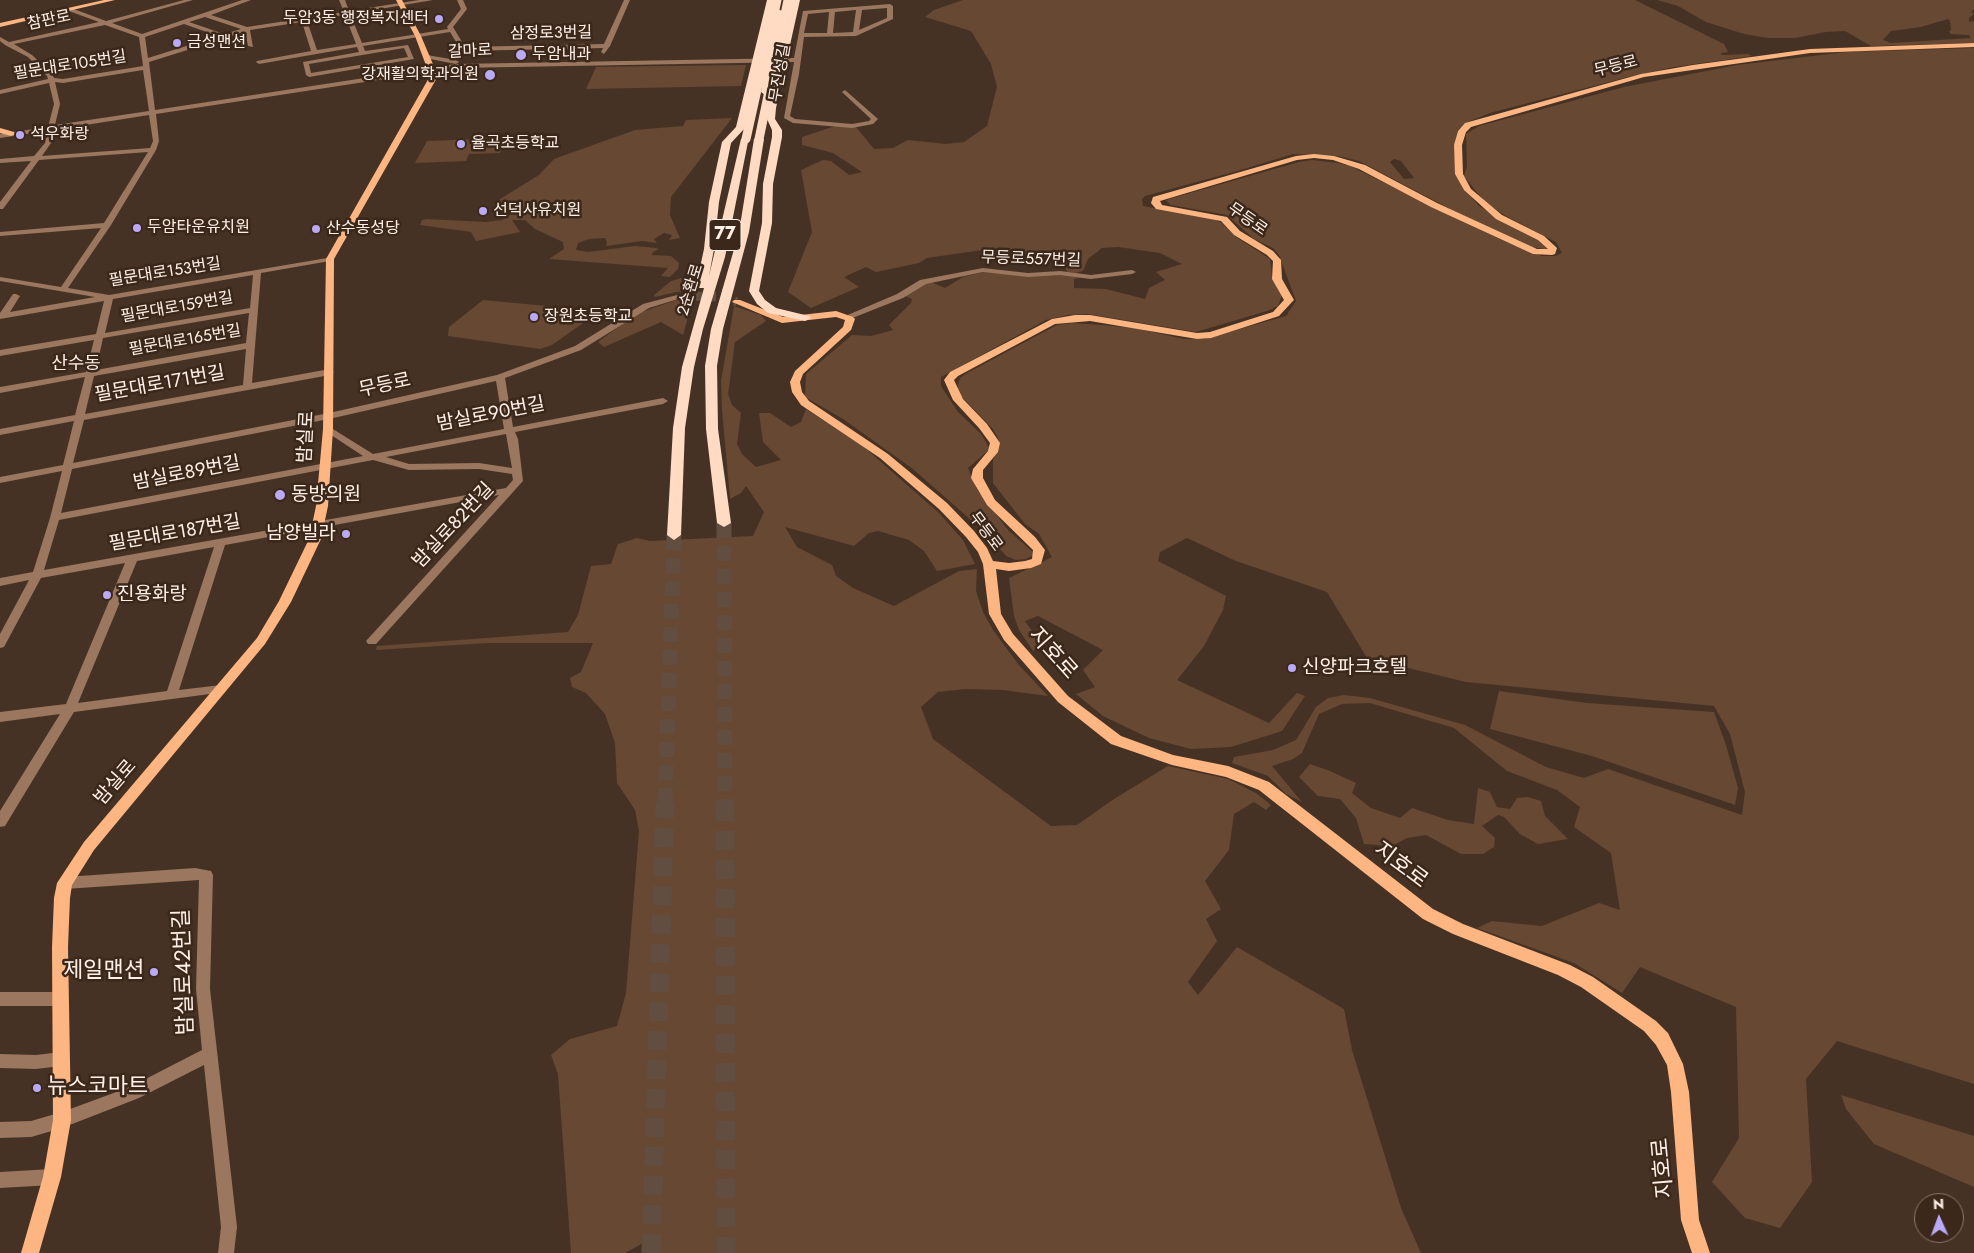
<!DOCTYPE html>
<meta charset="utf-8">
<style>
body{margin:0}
#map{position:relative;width:1974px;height:1253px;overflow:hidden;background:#463224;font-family:Jost,sans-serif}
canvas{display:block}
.north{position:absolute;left:1914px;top:1193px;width:50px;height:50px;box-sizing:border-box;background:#3b281a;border:1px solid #89786c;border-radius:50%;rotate:358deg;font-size:14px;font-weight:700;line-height:20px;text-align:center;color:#fef0e8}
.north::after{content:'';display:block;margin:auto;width:18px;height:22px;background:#baaaf6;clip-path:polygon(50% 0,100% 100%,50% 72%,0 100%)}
</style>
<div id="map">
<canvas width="1974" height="1253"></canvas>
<div class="north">N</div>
</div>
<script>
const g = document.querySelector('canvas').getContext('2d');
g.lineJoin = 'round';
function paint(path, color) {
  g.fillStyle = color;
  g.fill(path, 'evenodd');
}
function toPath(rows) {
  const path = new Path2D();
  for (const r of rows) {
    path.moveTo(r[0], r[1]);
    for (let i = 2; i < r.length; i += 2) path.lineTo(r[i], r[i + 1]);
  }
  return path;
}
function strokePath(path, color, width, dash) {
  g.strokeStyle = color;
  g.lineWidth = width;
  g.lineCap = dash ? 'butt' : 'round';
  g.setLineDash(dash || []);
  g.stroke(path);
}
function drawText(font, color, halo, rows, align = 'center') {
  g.font = font + ' Jost,"Noto Sans KR",sans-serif';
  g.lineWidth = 5;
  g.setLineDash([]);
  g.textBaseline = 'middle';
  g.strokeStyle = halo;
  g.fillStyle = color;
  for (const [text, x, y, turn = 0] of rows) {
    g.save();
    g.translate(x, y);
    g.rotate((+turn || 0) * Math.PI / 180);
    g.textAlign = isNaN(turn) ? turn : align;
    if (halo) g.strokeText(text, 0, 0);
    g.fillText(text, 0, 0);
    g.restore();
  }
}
paint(toPath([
 [963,0,1635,0,1724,44,1728,52,1721,53,1722,55,1748,54,1752,56,1674,67,1628,77,1490,113,1465,123,1458,130,1454,147,1456,173,1465,190,1479,206,1538,238,1549,250,1532,247,1454,211,1359,161,1338,156,1293,154,1234,172,1145,196,1142,199,1143,206,1214,219,1222,223,1236,237,1270,259,1272,277,1282,295,1278,306,1267,311,1196,332,1088,314,1068,315,1046,320,941,377,941,386,958,412,981,434,990,449,968,468,977,489,1008,530,1035,554,1026,559,1016,560,1006,556,987,534,913,469,843,419,805,397,806,374,852,335,871,336,893,330,889,325,911,303,912,299,905,296,924,284,931,282,945,288,963,277,984,272,1068,275,1086,277,1074,279,1074,288,1106,289,1145,299,1149,288,1165,280,1156,272,1182,264,1160,253,1118,247,1102,248,1088,259,1083,271,1075,273,1067,272,1065,266,1050,255,1038,257,991,255,982,250,927,258,919,263,876,272,866,267,844,277,859,287,811,308,788,292,812,232,801,170,823,160,831,161,849,175,862,172,833,153,802,145,802,137,835,126,856,127,874,149,893,148,908,140,946,144,964,142,987,126,997,87,991,64,971,31,925,17,934,10],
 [1394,159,1401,161,1414,178,1404,179,1390,162],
 [1657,0,1974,0,1974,9,1971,12,1974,14,1969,18,1969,22,1974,21,1974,43,1871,46,1845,31,1826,32,1795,38,1768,38,1744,34,1706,22,1678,6],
 [1948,19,1950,21,1951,30,1949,32,1951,34,1969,35,1971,38,1891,43,1883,40,1891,31,1921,27],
 [1974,48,1974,1084,1837,1041,1806,1079,1812,1182,1780,1228,1745,1218,1712,1182,1739,1138,1736,1007,1640,967,1622,993,1574,963,1477,928,1492,921,1542,926,1599,903,1620,910,1611,853,1574,827,1580,807,1557,790,1507,771,1454,728,1370,703,1342,704,1319,714,1302,753,1293,759,1272,766,1302,802,1286,794,1268,776,1232,763,1234,757,1273,750,1296,740,1316,707,1328,698,1344,695,1370,698,1465,725,1546,767,1584,778,1608,769,1742,815,1745,792,1730,734,1714,706,1466,682,1367,658,1327,592,1236,561,1187,538,1160,552,1158,561,1226,596,1223,610,1204,646,1177,680,1269,723,1297,693,1305,696,1282,731,1231,747,1191,749,1149,738,1103,716,1076,694,1095,687,1083,670,1103,650,1038,616,1025,621,1042,645,1033,651,1019,630,1014,616,1009,578,1052,557,1039,534,1025,524,993,483,993,460,999,445,998,438,993,429,959,394,958,385,960,378,967,373,1057,325,1072,323,1102,325,1134,328,1184,339,1204,339,1286,316,1296,301,1279,255,1273,248,1254,239,1227,215,1171,205,1166,201,1169,199,1299,162,1312,160,1338,163,1350,166,1504,241,1542,256,1555,256,1562,253,1556,242,1506,216,1485,202,1475,190,1464,176,1467,166,1466,134,1479,126,1624,87,1737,65,1846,52],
 [746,65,741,86,586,89,596,67],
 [732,118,671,197,670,215,680,238,669,240,672,235,664,233,654,239,657,243,642,241,606,246,607,242,605,238,589,239,578,243,576,250,588,252,635,246,656,248,659,249,653,252,652,255,671,256,679,263,678,269,670,277,661,276,668,268,549,259,564,249,563,242,535,229,525,220,512,220,520,232,476,241,471,232,420,225,422,220,427,219,486,222,502,220,514,212,505,210,497,201,539,175,554,159,635,130,683,126,686,120],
 [507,138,500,153,469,154,466,161,415,163,427,141],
 [699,273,695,291,676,292,655,297,654,295,671,281],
 [679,299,693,299,683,335,661,322,604,347,598,342,636,314],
 [483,300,600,311,552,345,540,349,448,336,449,327],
 [734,306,761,315,766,321,735,342,728,394,732,405,741,413,737,444,742,454,756,467,781,460,763,442,759,413,770,413,791,427,801,422,806,409,864,447,939,513,963,540,975,564,937,571,924,551,909,540,878,531,869,533,854,546,785,527,797,547,832,565,836,576,853,588,894,606,959,571,977,569,976,591,983,612,993,630,1018,664,1048,696,1003,690,965,689,938,692,921,707,933,739,1051,826,1077,825,1114,799,1168,766,1228,779,1256,793,1271,805,1266,810,1254,802,1234,814,1229,850,1205,881,1221,909,1206,919,1217,941,1188,982,1198,995,1237,947,1344,1009,1352,1050,1401,1208,1421,1253,655,1253,645,1242,625,1253,571,1253,558,1074,551,1055,570,1039,617,1026,626,993,639,831,635,810,617,783,615,743,605,714,586,693,572,687,570,678,581,672,593,643,488,643,376,650,377,646,568,632,578,615,591,566,611,564,618,544,637,538,650,541,753,536,764,512,746,486,741,493,730,499,722,410,721,381],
 [1499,691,1587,703,1714,712,1726,745,1738,788,1735,805,1592,756,1490,729],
 [1310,764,1330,771,1356,783,1352,793,1371,808,1400,818,1412,808,1448,820,1474,824,1478,788,1490,792,1497,807,1510,809,1517,798,1528,797,1541,801,1545,816,1568,839,1538,844,1520,834,1504,817,1498,815,1482,826,1495,838,1494,847,1483,854,1461,854,1426,835,1407,838,1392,846,1364,844,1356,818,1340,799,1318,796,1299,777],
 [1841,1095,1974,1136,1974,1187,1874,1144,1846,1109]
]), '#664833');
strokePath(toPath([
 [693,296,722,297,737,302]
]), '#624e41', 9, [9, 5]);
strokePath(toPath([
 [724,523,725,803],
 [665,803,674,535]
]), '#624e41', 15, [15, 8]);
strokePath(toPath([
 [725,802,726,1253],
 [651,1253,665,802]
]), '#624e41', 19, [19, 10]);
paint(toPath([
 [184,0,193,0,112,23,142,34,242,0,251,0,211,15,247,27,344,12,339,0,345,0,349,11,419,0,433,0,350,14,362,43,448,29,447,27,461,9,457,0,463,0,467,9,453,27,465,47,604,44,624,0,630,0,610,46,604,54,601,52,603,48,463,51,461,50,450,32,363,46,365,51,408,45,414,59,309,77,306,75,303,62,359,52,357,47,259,64,256,62,257,61,311,51,302,22,250,30,253,47,248,46,245,32,149,62,155,110,456,64,794,58,803,11,890,4,893,6,893,19,856,36,804,37,799,74,790,116,795,119,852,124,869,121,871,119,843,93,842,92,845,90,878,119,873,124,852,128,793,123,784,118,794,62,456,68,156,114,159,141,156,150,111,225,68,288,109,295,333,257,334,259,330,261,261,273,252,383,330,369,334,372,330,375,84,420,73,463,329,413,497,375,575,346,643,304,677,295,693,294,697,296,693,298,678,299,649,308,581,350,505,378,513,427,663,398,668,401,663,404,515,432,518,439,523,481,376,644,368,644,366,641,499,495,225,545,179,690,221,685,225,686,227,689,225,692,74,712,5,826,0,827,0,811,60,714,0,722,0,712,66,704,125,563,41,578,4,647,0,648,0,634,29,580,0,586,0,578,33,572,50,518,62,471,0,483,0,477,63,465,74,421,0,435,0,429,75,415,85,377,0,393,0,387,86,372,94,340,0,356,0,350,96,334,104,301,0,319,0,313,13,294,16,294,20,296,10,312,95,297,0,281,0,277,61,287,101,228,0,236,0,232,104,223,148,152,39,160,3,209,0,209,0,202,31,161,0,163,0,159,34,156,45,143,47,131,0,138,0,134,48,127,54,104,49,83,0,94,0,90,48,79,47,76,28,57,5,45,0,41,0,37,9,42,99,22,69,11,71,8,106,21,184,0],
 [887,8,887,18,859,30,862,10,887,8],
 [856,10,853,32,833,33,835,12,856,10],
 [829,12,827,33,804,33,808,14,829,12],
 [345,15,356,44,317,50,307,21,345,15],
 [205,17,241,29,224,34,189,22,205,17],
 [184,24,218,36,148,58,145,37,184,24],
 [105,25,139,37,143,66,63,79,54,78,52,74,32,55,14,44,105,25],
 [404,48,408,57,311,73,309,64,404,48],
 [143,70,149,111,55,125,60,104,55,82,63,83,143,70],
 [149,115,153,141,150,148,42,156,51,143,54,130,149,115],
 [253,275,250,308,105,333,113,299,253,275],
 [249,313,246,343,96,370,103,338,249,313],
 [246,349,243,385,85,414,94,376,246,349],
 [496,381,504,429,373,454,328,426,325,427,325,431,363,456,61,513,72,469,329,419,496,381],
 [506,434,512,468,479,463,409,464,386,457,506,434],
 [373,460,409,470,479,469,512,474,513,480,506,488,44,570,59,520,373,460],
 [214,547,167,691,78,703,137,561,214,547],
 [427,55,456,60,459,62,456,64,425,58,424,57,427,55],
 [983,268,1028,273,1060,271,1091,275,1132,270,1136,272,1132,274,1091,279,1060,275,1028,277,983,272,926,284,903,298,850,319,847,320,843,317,897,294,920,280,983,268],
 [195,868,211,871,213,875,210,989,237,1227,234,1253,218,1253,221,1227,204,1065,139,1098,62,1128,31,1137,0,1138,0,1122,31,1121,62,1112,130,1087,202,1050,196,989,199,880,65,889,60,887,58,883,60,879,65,877,195,868],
 [0,992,60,992,65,994,67,999,65,1004,60,1006,0,1006,0,992],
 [61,1052,66,1054,69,1059,66,1064,61,1066,36,1069,0,1068,0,1054,36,1055,61,1052],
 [52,1169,58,1171,60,1177,58,1183,52,1185,0,1188,0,1172,52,1169]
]), '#9a775e');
paint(toPath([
 [104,0,115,0,0,27,0,23,104,0],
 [396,0,402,0,421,36,438,76,334,259,333,429,328,506,321,539,291,602,265,644,94,850,72,885,70,898,68,947,71,1120,61,1177,39,1253,21,1253,43,1177,53,1120,52,947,54,898,57,883,84,842,257,638,279,601,309,539,316,506,323,429,326,259,430,76,415,36,396,0],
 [1974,43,1974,47,1810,53,1644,77,1471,127,1466,132,1462,145,1463,174,1471,189,1502,215,1544,236,1557,248,1555,254,1552,255,1533,254,1431,207,1359,169,1333,160,1314,158,1297,160,1160,201,1162,205,1227,217,1240,231,1273,251,1281,260,1282,279,1294,300,1292,302,1279,316,1211,338,1197,339,1090,321,1055,324,958,376,954,380,963,399,987,424,1000,443,998,452,983,470,983,478,995,500,1035,537,1045,550,1041,564,1031,568,1009,571,996,569,1001,614,1013,634,1068,696,1121,736,1173,755,1228,766,1269,782,1433,909,1463,924,1570,965,1593,977,1656,1021,1668,1033,1683,1064,1689,1092,1699,1220,1710,1253,1692,1253,1681,1220,1671,1092,1667,1065,1656,1045,1644,1031,1581,987,1558,975,1453,934,1423,919,1259,790,1226,777,1172,765,1111,744,1058,702,1004,640,989,614,983,564,978,552,966,537,939,509,880,458,801,405,792,392,790,382,795,371,843,327,845,320,836,317,782,323,732,302,734,300,740,300,783,317,836,311,853,317,855,319,851,330,803,374,800,382,802,392,809,401,888,454,947,503,974,531,987,548,993,561,1009,563,1025,561,1032,559,1033,550,987,505,971,478,973,469,988,451,990,443,979,428,953,400,944,380,950,372,1052,319,1075,315,1090,315,1197,333,1210,332,1273,312,1284,300,1272,279,1273,261,1267,255,1234,235,1221,221,1156,209,1151,203,1153,197,1296,156,1314,154,1334,156,1365,165,1437,203,1537,249,1548,249,1538,240,1496,219,1464,190,1455,174,1454,145,1458,131,1465,123,1641,74,1693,65,1810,49,1974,43],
 [0,128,14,132,15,134,11,136,0,133,0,128]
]), '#fdb582');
paint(toPath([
 [767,0,775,0,745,128,731,143,719,202,714,249,709,276,741,139,749,137,725,257,703,329,694,367,685,428,681,535,674,540,667,535,673,428,682,367,704,288,697,288,696,286,704,249,709,202,722,142,736,127,767,0],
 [792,0,800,0,776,108,775,119,782,130,782,137,773,184,772,223,759,291,765,300,776,308,809,316,811,318,805,321,768,313,757,304,749,291,762,223,763,184,772,137,772,130,767,119,768,108,792,0],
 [778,9,782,11,769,92,765,95,761,92,774,11,778,9],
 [759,136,764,139,749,232,723,329,717,366,718,429,731,523,724,527,717,523,706,429,705,366,711,329,739,232,754,139,759,136]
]), '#ffdbc4');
strokePath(toPath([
 [746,139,777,0],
 [759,139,788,0]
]), '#ffdbc4', 9);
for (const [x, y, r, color] of [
 [439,19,5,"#baaaf6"],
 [177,43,5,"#baaaf6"],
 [521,55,6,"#baaaf6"],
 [490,75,6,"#baaaf6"],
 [20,135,5,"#baaaf6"],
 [461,144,5,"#baaaf6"],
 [483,211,5,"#baaaf6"],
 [137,228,5,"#baaaf6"],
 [316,229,5,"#baaaf6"],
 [534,317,5,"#baaaf6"],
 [280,495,6,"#baaaf6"],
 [346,534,5,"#baaaf6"],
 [107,595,5,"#baaaf6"],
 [1292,668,5,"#baaaf6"],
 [154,972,5,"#baaaf6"],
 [37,1088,5,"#baaaf6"]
]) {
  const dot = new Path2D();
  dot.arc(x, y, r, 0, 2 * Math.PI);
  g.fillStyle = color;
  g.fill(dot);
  strokePath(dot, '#3b281a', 2);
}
drawText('16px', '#fef0e8', '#3b281a', [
 ["두암3동 행정복지센터",429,19,"right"],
 ["금성맨션",187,43],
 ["두암내과",532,55],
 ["강재활의학과의원",479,75,"right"],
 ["석우화랑",30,135],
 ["율곡초등학교",471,144],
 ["선덕사유치원",493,211],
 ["두암타운유치원",147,228],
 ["산수동성당",326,229],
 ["장원초등학교",544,317]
], 'left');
drawText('16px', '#fef0e8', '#3b281a', [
 ["참판로",49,21,-12],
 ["삼정로3번길",551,34,-1],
 ["갈마로",470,52,-3],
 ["필문대로105번길",70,66,-9],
 ["무등로",1616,67,-14],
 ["무진성길",781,73,-80],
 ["무등로",1247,220,35],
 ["무등로557번길",1031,260,2],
 ["필문대로153번길",165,273,-9],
 ["2순환로",691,290,-73],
 ["필문대로159번길",177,308,-10],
 ["필문대로165번길",185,341,-10],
 ["무등로",985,532,53]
]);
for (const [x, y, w] of [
 [725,235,32]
]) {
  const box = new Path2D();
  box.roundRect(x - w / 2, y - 15.5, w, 31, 4);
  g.fillStyle = '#3b281a';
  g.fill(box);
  strokePath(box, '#fef0e8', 1);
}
drawText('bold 18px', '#fef0e8', null, [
 ["77",725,235]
]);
drawText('18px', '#fef0e8', '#3b281a', [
 ["산수동",76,365]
]);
drawText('19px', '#fef0e8', '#3b281a', [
 ["필문대로171번길",160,385,-10],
 ["무등로",385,386,-12],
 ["밤실로90번길",491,415,-11],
 ["밤실로",307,437,-87],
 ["밤실로89번길",187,474,-11],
 ["밤실로82번길",454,526,-47],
 ["필문대로187번길",175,534,-10],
 ["밤실로",116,783,-49]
]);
drawText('19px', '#fef0e8', '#3b281a', [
 ["동방의원",291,495],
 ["남양빌라",336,534,"right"],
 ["진용화랑",117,595],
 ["신양파크호텔",1302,668]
], 'left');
drawText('22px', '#fef0e8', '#3b281a', [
 ["지호로",1052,654,48],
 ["지호로",1400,866,37],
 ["밤실로42번길",185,972,-92],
 ["지호로",1664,1168,-95]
]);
drawText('22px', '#fef0e8', '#3b281a', [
 ["제일맨션",144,972],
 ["뉴스코마트",47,1088,"left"]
], 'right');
</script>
